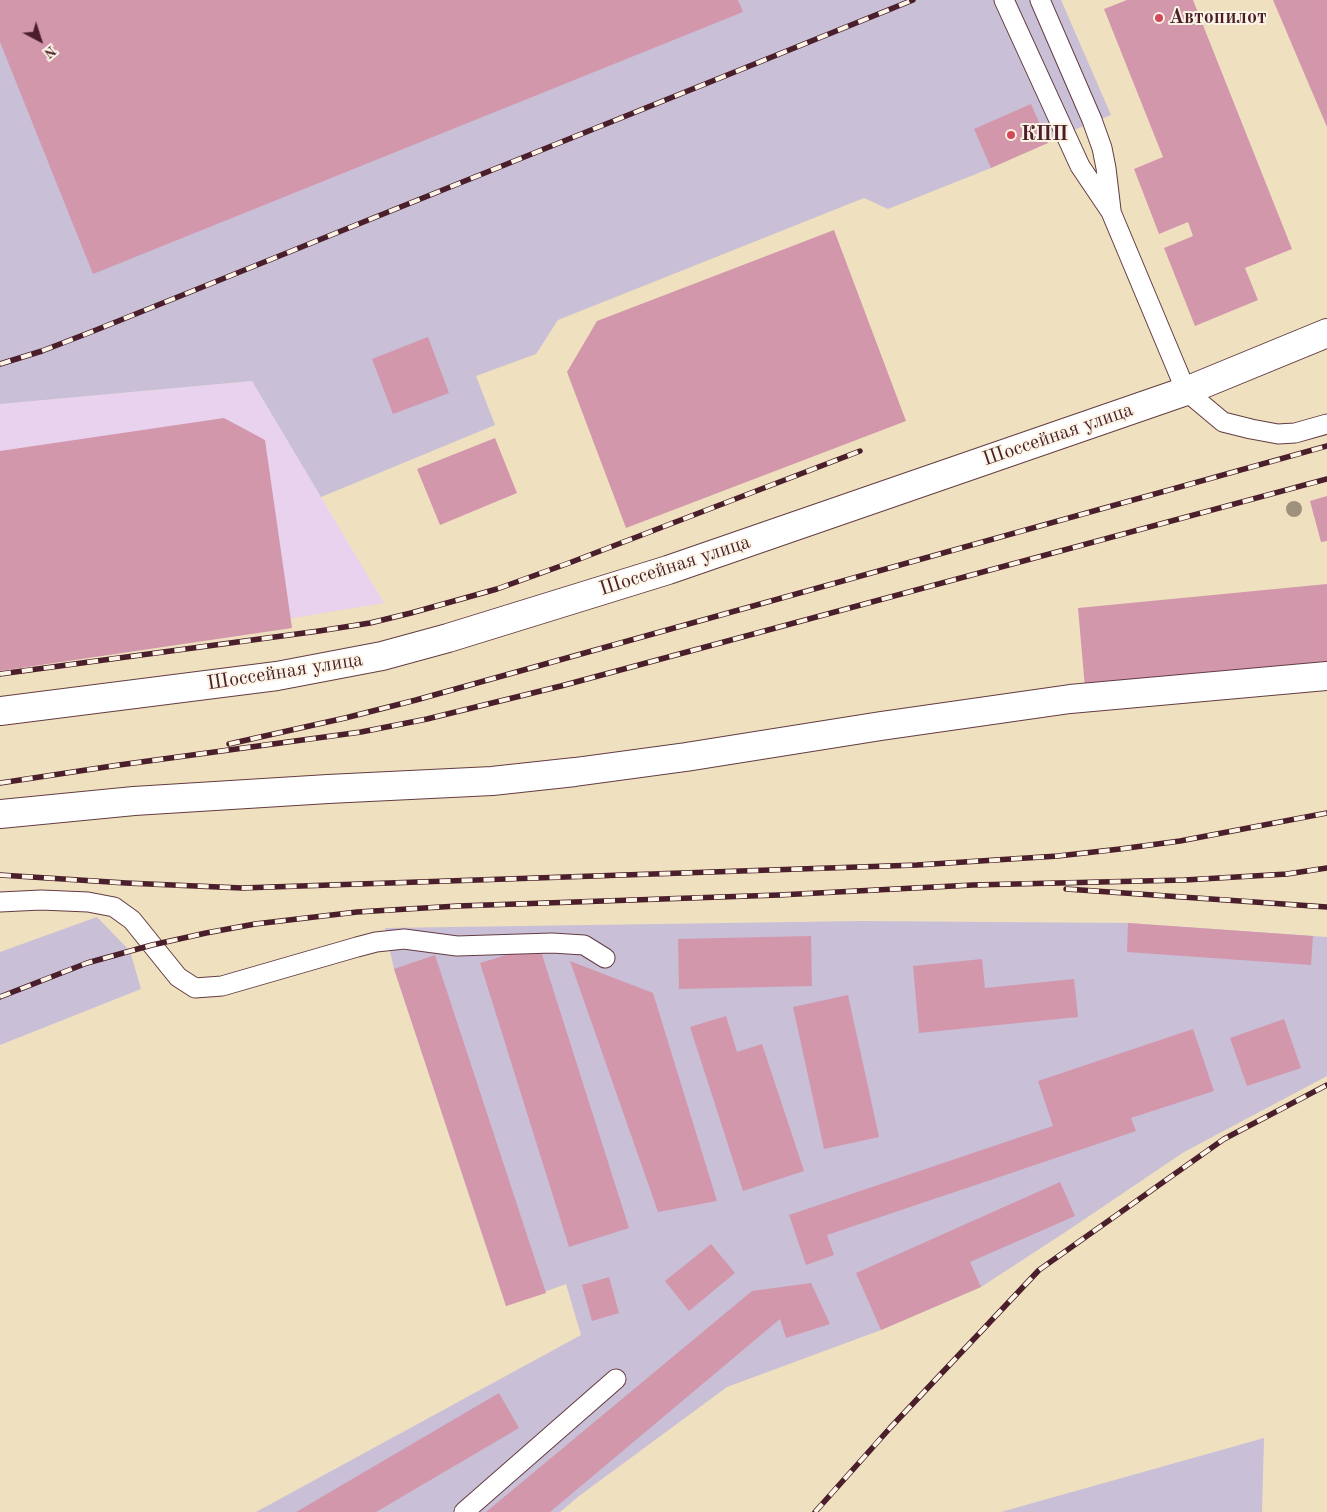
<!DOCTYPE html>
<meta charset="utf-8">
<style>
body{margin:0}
#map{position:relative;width:1327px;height:1512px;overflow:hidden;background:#efe0c0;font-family:"Old Standard TT",serif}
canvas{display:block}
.north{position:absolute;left:15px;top:15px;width:50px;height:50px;-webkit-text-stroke:4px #fcf5e5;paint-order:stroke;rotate:140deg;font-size:14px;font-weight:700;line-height:20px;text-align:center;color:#4a1f2b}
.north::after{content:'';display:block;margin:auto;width:18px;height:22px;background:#4a1f2b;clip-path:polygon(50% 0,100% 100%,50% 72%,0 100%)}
</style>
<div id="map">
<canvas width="1327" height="1512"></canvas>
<div class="north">N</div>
</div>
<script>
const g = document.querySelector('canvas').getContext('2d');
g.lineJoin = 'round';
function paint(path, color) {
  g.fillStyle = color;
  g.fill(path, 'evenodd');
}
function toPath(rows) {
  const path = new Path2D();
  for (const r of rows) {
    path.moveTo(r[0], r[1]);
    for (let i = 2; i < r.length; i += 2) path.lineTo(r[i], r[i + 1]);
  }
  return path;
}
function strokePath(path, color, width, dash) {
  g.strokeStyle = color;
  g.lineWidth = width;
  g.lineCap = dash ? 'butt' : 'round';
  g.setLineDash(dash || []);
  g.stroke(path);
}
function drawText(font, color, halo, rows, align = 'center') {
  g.font = font + ' "Old Standard TT",serif';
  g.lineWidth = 4;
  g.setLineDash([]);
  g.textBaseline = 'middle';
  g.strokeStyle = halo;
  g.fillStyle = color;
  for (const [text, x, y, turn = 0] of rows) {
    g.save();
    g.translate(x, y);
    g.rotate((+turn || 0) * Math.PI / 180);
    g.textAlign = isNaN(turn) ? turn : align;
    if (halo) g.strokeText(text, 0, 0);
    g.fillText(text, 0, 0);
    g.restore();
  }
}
paint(toPath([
 [252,381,384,603,0,666,0,404]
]), '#e8d2ee');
paint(toPath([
 [0,0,1061,0,1111,115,1047,141,991,168,888,209,864,198,558,320,536,354,476,376,495,425,321,497,252,381,0,404],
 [97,917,130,951,141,989,0,1045,0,952],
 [862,921,1128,923,1327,937,1327,1076,1184,1152,1064,1233,981,1287,881,1330,727,1387,579,1496,560,1512,256,1512,581,1335,566,1284,506,1306,394,969,385,928],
 [1264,1438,1262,1512,1001,1512]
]), '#c9bfd7');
paint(toPath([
 [0,0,738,0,743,12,93,274,0,42],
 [1127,0,1193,0,1292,249,1245,268,1258,300,1195,326,1164,248,1193,236,1188,222,1159,234,1134,169,1163,157,1104,9],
 [1273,0,1327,0,1327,127],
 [1031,104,1048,143,991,168,974,129],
 [834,230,906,421,626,528,567,372,597,321],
 [428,337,449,393,393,414,372,359],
 [224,418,265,440,292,628,0,671,0,451],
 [495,438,517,493,440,525,417,469],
 [1327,496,1327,541,1321,542,1310,501],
 [1327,584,1327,665,1085,688,1078,608],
 [1128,923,1313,936,1311,965,1127,952],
 [811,936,812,986,679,989,678,939],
 [539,945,629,1228,569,1247,480,963],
 [435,955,546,1293,506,1306,394,969],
 [982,959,985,988,1074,979,1078,1017,919,1033,913,966],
 [570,961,653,993,717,1201,658,1212],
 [848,995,879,1137,824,1149,793,1007],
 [726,1016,737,1052,762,1044,804,1171,743,1191,690,1027],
 [1284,1019,1301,1068,1247,1086,1230,1038],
 [1193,1029,1214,1091,1131,1118,1136,1131,827,1235,834,1255,806,1265,789,1215,1053,1126,1038,1081],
 [1060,1182,1075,1216,970,1262,981,1287,881,1330,856,1273],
 [711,1244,735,1273,689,1311,665,1281],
 [609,1277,619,1313,592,1321,582,1285],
 [811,1283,830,1324,786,1338,780,1319,550,1512,486,1512,752,1291],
 [499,1393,519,1428,376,1512,296,1512]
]), '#d397ac');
const lane = toPath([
 [1004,0,1080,166,1111,212,1186,391,1223,422,1251,429,1278,434,1295,433,1327,424],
 [1040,0,1092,120,1102,148,1106,168,1111,210],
 [0,902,41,900,88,902,114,907,132,920,178,977,195,988,222,986,357,947,376,942,404,939,457,946,552,943,584,945,605,958],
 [464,1512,616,1379]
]);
const street = toPath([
 [0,814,134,801,328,789,492,781,575,772,686,757,881,726,1070,699,1327,676]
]);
const secondary = toPath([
 [0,711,277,676,382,656,448,638,668,570,1186,391,1327,333]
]);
strokePath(lane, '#633c41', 21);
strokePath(street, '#633c41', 30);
strokePath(secondary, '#633c41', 30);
strokePath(lane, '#fff', 19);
strokePath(street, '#fff', 28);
strokePath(secondary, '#fff', 28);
const rail = toPath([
 [0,364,42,351,96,330,913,0],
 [0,674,319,631,370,623,411,613,497,589,569,563,860,451],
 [229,744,345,718,416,700,1327,446],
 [0,783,119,765,361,732,427,719,561,686,1327,479],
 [0,875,126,883,242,888,917,865,1058,856,1120,849,1180,841,1327,813],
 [1066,889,1327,907],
 [0,997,87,963,152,945,206,933,255,924,357,912,458,906,779,895,973,885,1185,880,1287,874,1327,868],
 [815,1512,890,1428,1039,1270,1224,1139,1327,1085]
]);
strokePath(rail, '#4a1f2b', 5.5);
strokePath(rail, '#fcf5e5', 4, [11]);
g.fillStyle = '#9f927c';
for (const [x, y] of [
 [1294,509]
]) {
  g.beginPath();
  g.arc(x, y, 8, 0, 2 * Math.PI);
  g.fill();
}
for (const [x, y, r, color] of [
 [1159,18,5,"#d1495b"],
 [1011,135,5,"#d1495b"]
]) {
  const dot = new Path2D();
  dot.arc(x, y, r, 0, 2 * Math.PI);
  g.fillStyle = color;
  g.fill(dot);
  strokePath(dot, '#fcf5e5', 2);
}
drawText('bold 20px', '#4a1f2b', '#fcf5e5', [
 ["Автопилот",1169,18],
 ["КПП",1021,135]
], 'left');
drawText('20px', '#4a1f2b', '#fcf5e5', [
 ["Шоссейная улица",1058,435,-19],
 ["Шоссейная улица",675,566,-18],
 ["Шоссейная улица",285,672,-9]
]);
</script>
